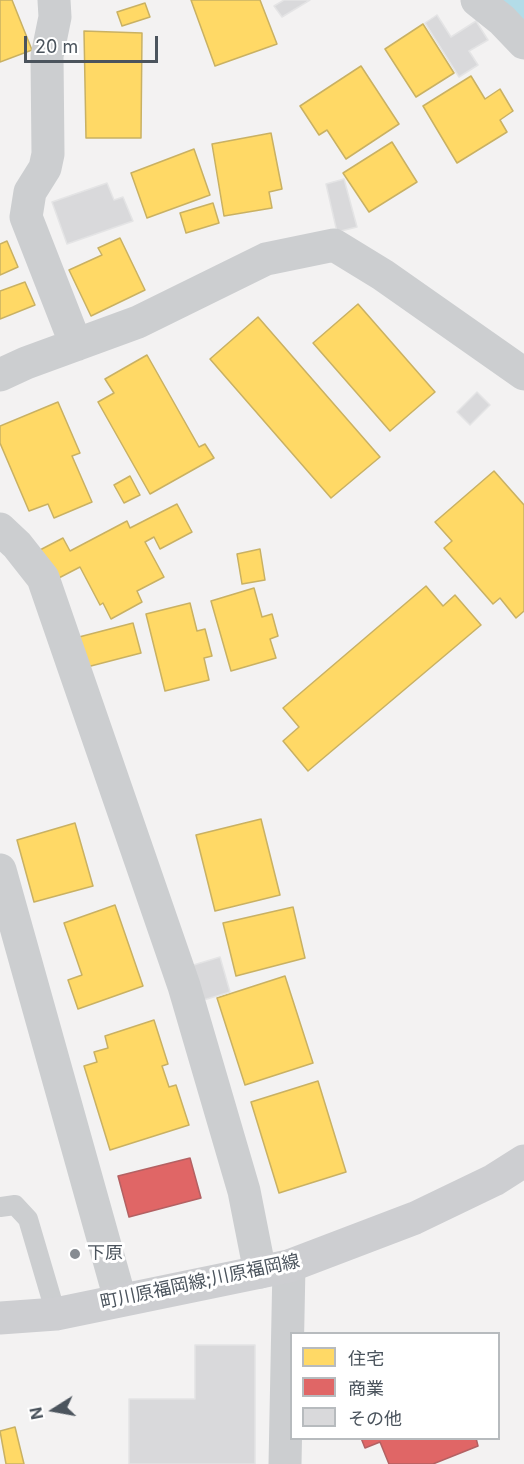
<!DOCTYPE html>
<meta charset="utf-8">
<style>
body{margin:0}
#map{position:relative;width:524px;height:1464px;overflow:hidden;background:#f3f2f2;font-family:Inter,"Noto Sans JP",sans-serif}
canvas{display:block}
.legend{position:absolute;left:290px;top:1332px;width:210px;height:108px;box-sizing:border-box;background:#fff;border:2px solid #b7bbbe;margin:0;padding:8px 10px;list-style:none;font-size:18px;color:#4b545d}
.legend li{display:flex;align-items:center;gap:12px;height:30px}
.legend b{width:30px;border:2px solid #b7bbbe}
.north{position:absolute;left:24px;top:1380px;width:60px;height:60px;-webkit-text-stroke:4px #fff;paint-order:stroke;rotate:259deg;font-size:16px;font-weight:700;line-height:24px;text-align:center;color:#4b545d}
.north::after{content:'';display:block;margin:auto;width:21px;height:27px;background:#4b545d;clip-path:polygon(50% 0,100% 100%,50% 72%,0 100%)}
.scale{position:absolute;left:24px;top:36px;width:134px;height:27px;box-sizing:border-box;border:3px solid #4b545d;border-top:0;padding-left:8px;font-size:18px;line-height:21px;white-space:nowrap;color:#4b545d;-webkit-text-stroke:4px #fff;paint-order:stroke}
</style>
<div id="map">
<canvas width="524" height="1464"></canvas>
<ul class="legend">
<li><b style="height:16px;background:#ffd966"></b>住宅</li>
<li><b style="height:16px;background:#e06666"></b>商業</li>
<li><b style="height:16px;background:#d9d9db"></b>その他</li>
</ul>
<div class="north">N</div>
<div class="scale">20 m</div>
</div>
<script>
const g = document.querySelector('canvas').getContext('2d');
g.lineJoin = 'round';
function paint(path, color) {
  g.fillStyle = color;
  g.fill(path, 'evenodd');
}
function toPath(rows) {
  const path = new Path2D();
  for (const r of rows) {
    path.moveTo(r[0], r[1]);
    for (let i = 2; i < r.length; i += 2) path.lineTo(r[i], r[i + 1]);
  }
  return path;
}
function strokePath(path, color, width, dash) {
  g.strokeStyle = color;
  g.lineWidth = width;
  g.lineCap = dash ? 'butt' : 'round';
  g.setLineDash(dash || []);
  g.stroke(path);
}
function drawText(font, color, halo, rows, align = 'center') {
  g.font = font + ' Inter,"Noto Sans JP",sans-serif';
  g.lineWidth = 6;
  g.setLineDash([]);
  g.textBaseline = 'middle';
  g.strokeStyle = halo;
  g.fillStyle = color;
  for (const [text, x, y, turn = 0] of rows) {
    g.save();
    g.translate(x, y);
    g.rotate((+turn || 0) * Math.PI / 180);
    g.textAlign = isNaN(turn) ? turn : align;
    if (halo) g.strokeText(text, 0, 0);
    g.fillText(text, 0, 0);
    g.restore();
  }
}
const homes = toPath([
 [0,0,12,0,32,50,0,62,0,0],
 [191,0,260,0,277,44,215,66,191,0],
 [145,3,150,17,122,26,117,12,145,3],
 [423,24,454,73,416,97,385,49,423,24],
 [84,31,142,33,141,138,86,138,84,31],
 [361,66,399,124,346,159,327,130,319,135,300,106,361,66],
 [471,76,485,99,500,89,513,111,500,120,507,132,457,163,423,106,471,76],
 [271,133,282,189,269,192,272,208,224,216,212,144,271,133],
 [392,142,417,182,369,212,343,173,392,142],
 [194,149,210,195,147,218,131,173,194,149],
 [213,203,219,223,186,233,180,213,213,203],
 [120,238,145,290,91,316,69,270,102,255,98,248,120,238],
 [7,241,18,267,0,275,0,244,7,241],
 [25,282,35,305,0,319,0,291,25,282],
 [358,304,435,392,390,431,313,343,358,304],
 [258,317,380,457,331,498,210,359,258,317],
 [147,355,199,447,205,444,214,458,150,494,98,402,114,393,105,379,147,355],
 [58,402,80,453,72,456,92,502,54,518,48,504,29,511,0,443,0,426,58,402],
 [494,471,524,505,524,611,516,618,500,598,493,604,444,548,452,541,435,522,494,471],
 [130,476,140,495,124,503,114,485,130,476],
 [177,504,192,532,160,549,154,537,145,542,164,577,137,591,142,602,111,619,103,603,100,605,80,567,53,581,38,551,63,538,70,551,127,521,130,528,177,504],
 [260,549,265,580,242,584,237,554,260,549],
 [426,586,443,606,455,595,481,625,308,771,283,741,299,727,283,708,426,586],
 [254,588,262,617,272,614,278,636,270,639,276,658,231,671,211,601,254,588],
 [190,603,197,631,205,629,212,656,204,658,209,680,165,691,146,614,190,603],
 [133,623,141,653,87,667,79,637,133,623],
 [261,819,280,895,215,911,196,835,261,819],
 [75,823,93,886,34,902,17,840,75,823],
 [115,905,143,986,78,1009,68,980,82,975,64,923,115,905],
 [293,907,305,958,236,976,223,923,293,907],
 [285,976,313,1063,245,1085,217,998,285,976],
 [154,1020,168,1064,162,1066,169,1087,176,1085,189,1125,110,1150,84,1066,97,1062,94,1052,108,1048,105,1036,154,1020],
 [318,1081,346,1172,279,1193,251,1102,318,1081],
 [15,1427,24,1464,6,1464,0,1431,15,1427]
]);
paint(homes, '#ffd966');
strokePath(homes, '#c9b163', 1.5);
const shops = toPath([
 [190,1158,201,1198,129,1217,118,1176,190,1158],
 [361,1438,476,1438,478,1446,433,1464,389,1464,380,1442,365,1448,361,1438]
]);
paint(shops, '#e06666');
strokePath(shops, '#b36163', 1.5);
strokePath(toPath([
 [517,0,524,6]
]), '#b3dce8', 80);
const building = toPath([
 [284,0,310,0,282,17,274,6,284,0],
 [437,15,451,37,476,21,488,40,469,51,478,65,459,77,425,23,437,15],
 [344,179,357,227,337,232,326,184,344,179],
 [107,183,114,200,123,197,133,221,67,244,52,202,107,183],
 [477,392,490,405,470,425,457,412,477,392],
 [220,957,230,992,197,1002,187,967,220,957],
 [195,1345,255,1345,255,1464,129,1464,129,1399,195,1399,195,1345]
]);
paint(building, '#d9d9db');
strokePath(building, '#e4e4e5', 1.5);
strokePath(toPath([
 [0,1207,15,1205,28,1219,56,1314]
]), '#ccced0', 20);
strokePath(toPath([
 [54,0,55,17,47,56,48,154,45,168,30,192,26,217,76,345],
 [477,0,502,20,524,43],
 [0,375,26,363,138,322,266,259,334,245,383,275,524,374],
 [0,529,17,545,43,578,184,986,244,1191,260,1272],
 [0,870,120,1299],
 [285,1464,289,1266]
]), '#ccced0', 33);
strokePath(toPath([
 [0,1318,56,1314,289,1266,415,1218,494,1180,524,1161]
]), '#cdced1', 33);
for (const [x, y, r, color] of [
 [75,1254,6,"#868b91"]
]) {
  const dot = new Path2D();
  dot.arc(x, y, r, 0, 2 * Math.PI);
  g.fillStyle = color;
  g.fill(dot);
  strokePath(dot, '#fff', 2);
}
drawText('18px', '#4b545d', '#fff', [
 ["下原",87,1254]
], 'left');
drawText('18px', '#4b545d', '#fff', [
 ["町川原福岡線;川原福岡線",200,1282,-12]
]);
</script>
